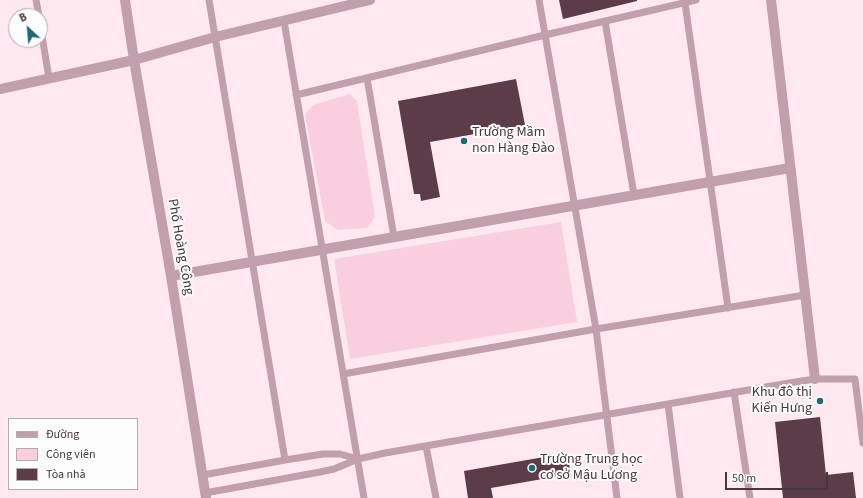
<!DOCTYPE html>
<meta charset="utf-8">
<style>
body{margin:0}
#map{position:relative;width:863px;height:498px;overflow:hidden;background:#ffe8f0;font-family:"Source Sans 3",sans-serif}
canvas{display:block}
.legend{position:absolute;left:8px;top:418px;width:130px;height:72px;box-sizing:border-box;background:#fcfcfc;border:1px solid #b3adb0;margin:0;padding:5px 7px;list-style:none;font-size:12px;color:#46373d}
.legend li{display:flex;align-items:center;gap:8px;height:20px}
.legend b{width:20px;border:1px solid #b3adb0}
.north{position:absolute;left:8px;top:8px;width:40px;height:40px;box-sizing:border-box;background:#fcfcfc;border:1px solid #b3adb0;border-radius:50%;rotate:334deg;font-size:11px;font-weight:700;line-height:16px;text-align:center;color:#46373d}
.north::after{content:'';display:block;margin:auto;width:14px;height:18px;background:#1e6a71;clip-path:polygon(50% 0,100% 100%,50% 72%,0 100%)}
.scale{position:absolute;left:725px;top:472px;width:103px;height:18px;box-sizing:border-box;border:2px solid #46373d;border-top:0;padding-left:5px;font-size:12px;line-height:14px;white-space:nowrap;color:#46373d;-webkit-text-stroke:3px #fcfcfc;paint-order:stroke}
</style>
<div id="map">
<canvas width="863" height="498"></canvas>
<ul class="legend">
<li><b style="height:5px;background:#c19fac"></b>Đường</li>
<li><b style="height:11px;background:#f9cfdf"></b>Công viên</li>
<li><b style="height:11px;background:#5b3c48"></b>Tòa nhà</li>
</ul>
<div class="north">B</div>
<div class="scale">50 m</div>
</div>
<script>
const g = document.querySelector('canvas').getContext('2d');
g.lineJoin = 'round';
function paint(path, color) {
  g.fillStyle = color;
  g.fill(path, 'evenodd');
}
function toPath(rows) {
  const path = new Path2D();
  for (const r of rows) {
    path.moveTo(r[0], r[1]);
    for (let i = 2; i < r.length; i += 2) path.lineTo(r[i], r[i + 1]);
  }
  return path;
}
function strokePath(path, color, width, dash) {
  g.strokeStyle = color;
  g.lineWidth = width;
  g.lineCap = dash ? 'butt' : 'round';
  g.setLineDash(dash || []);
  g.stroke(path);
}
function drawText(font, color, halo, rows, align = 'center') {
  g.font = font + ' "Source Sans 3",sans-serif';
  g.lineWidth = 4;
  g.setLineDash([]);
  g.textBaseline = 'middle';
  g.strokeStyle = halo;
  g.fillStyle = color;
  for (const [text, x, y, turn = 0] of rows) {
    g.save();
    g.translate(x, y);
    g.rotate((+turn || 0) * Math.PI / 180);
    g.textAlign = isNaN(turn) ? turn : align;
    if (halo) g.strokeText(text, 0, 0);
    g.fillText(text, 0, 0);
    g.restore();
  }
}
paint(toPath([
 [350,94,357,101,375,217,367,228,338,230,325,221,305,115,313,105],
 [561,222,577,322,350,359,334,259]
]), '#f9cfdf');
paint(toPath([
 [559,0,637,0,637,1,563,19],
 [516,79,525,125,430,142,440,197,421,201,420,194,414,194,398,101],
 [820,417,826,475,853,472,856,498,783,498,775,422],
 [567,453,571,474,491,488,493,498,468,498,464,471]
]), '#5b3c48');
strokePath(toPath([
 [36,0,39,16],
 [209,0,285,460],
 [539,0,596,329,617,498],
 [685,3,728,308],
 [284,21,364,498],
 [605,21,634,195],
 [40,24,49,78],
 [367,78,394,237],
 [296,95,545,35,696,0],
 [343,374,596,329,805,295],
 [734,392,750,498],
 [668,404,680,498],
 [426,446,436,498],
 [203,475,285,460,323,454,340,454,358,459],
 [205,493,320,472,334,469,358,459,385,453,789,383,815,379,855,379,863,443]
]), '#c19fac', 7);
strokePath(toPath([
 [125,0,134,60,171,276,206,498],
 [771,0,815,379],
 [0,89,134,60,215,37,370,0],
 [171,276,790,168]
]), '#c19fac', 10);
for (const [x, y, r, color] of [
 [464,141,4,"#1e6a71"],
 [820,401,4,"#1e6a71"],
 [532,468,4,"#1e6a71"]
]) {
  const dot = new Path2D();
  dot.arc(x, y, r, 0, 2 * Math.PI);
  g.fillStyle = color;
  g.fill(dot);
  strokePath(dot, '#fcfcfc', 1.5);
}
drawText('14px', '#46373d', '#fcfcfc', [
 ["Trường Mầm",472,133],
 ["non Hàng Đào",472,149],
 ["Khu đô thị",812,393,"right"],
 ["Kiến Hưng",812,409,"right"],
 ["Trường Trung học",540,460],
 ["cơ sở Mậu Lương",540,476]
], 'left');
drawText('14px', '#46373d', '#fcfcfc', [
 ["Phố Hoàng Công",180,247,80]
]);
</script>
